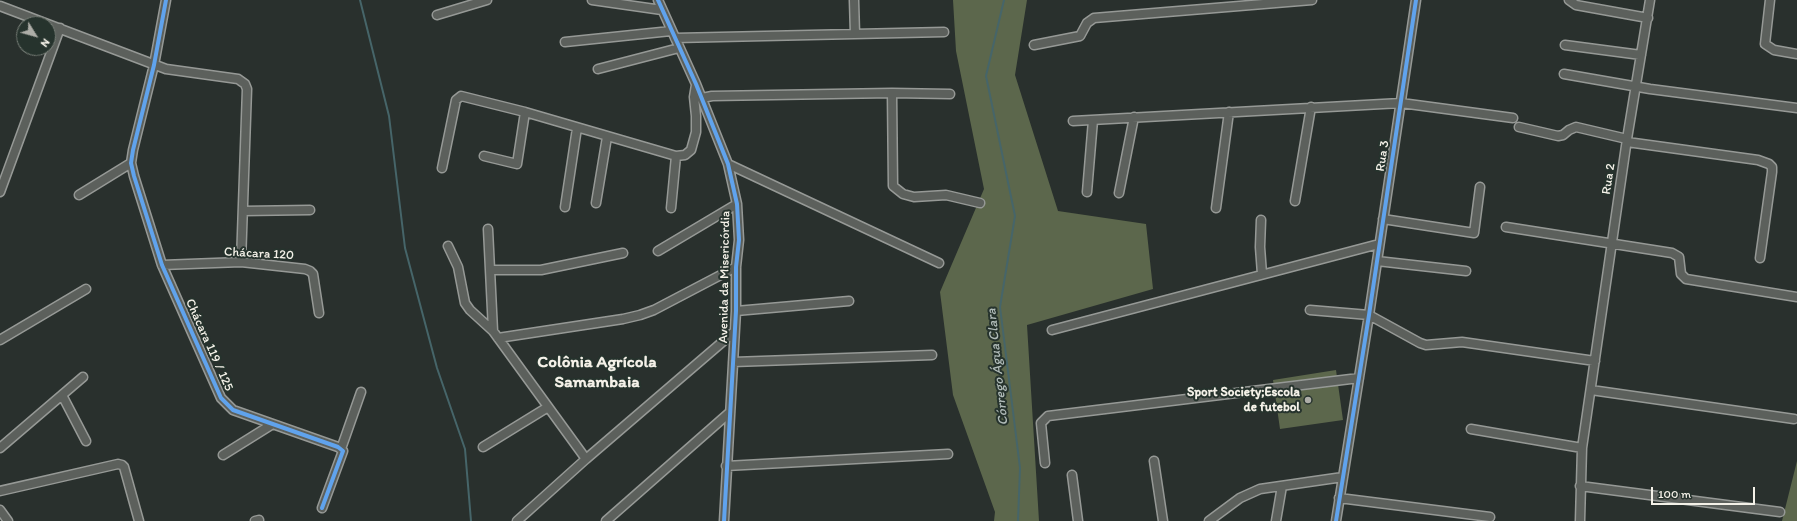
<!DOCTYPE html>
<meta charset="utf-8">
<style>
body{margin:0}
#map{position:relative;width:1797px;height:521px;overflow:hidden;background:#29302d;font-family:Itim,sans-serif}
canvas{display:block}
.north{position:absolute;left:16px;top:16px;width:40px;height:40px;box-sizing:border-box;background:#26332d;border:1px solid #787f78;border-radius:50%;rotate:127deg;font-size:11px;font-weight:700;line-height:16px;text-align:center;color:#f4f1e8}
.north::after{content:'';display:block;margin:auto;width:14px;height:18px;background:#adada7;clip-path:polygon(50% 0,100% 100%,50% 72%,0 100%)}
.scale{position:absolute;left:1651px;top:487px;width:104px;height:18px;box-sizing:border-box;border:2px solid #f4f1e8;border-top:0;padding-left:5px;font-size:12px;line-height:14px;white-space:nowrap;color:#f4f1e8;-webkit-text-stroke:3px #26332d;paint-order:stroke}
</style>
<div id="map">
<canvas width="1797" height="521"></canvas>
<div class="north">N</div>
<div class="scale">100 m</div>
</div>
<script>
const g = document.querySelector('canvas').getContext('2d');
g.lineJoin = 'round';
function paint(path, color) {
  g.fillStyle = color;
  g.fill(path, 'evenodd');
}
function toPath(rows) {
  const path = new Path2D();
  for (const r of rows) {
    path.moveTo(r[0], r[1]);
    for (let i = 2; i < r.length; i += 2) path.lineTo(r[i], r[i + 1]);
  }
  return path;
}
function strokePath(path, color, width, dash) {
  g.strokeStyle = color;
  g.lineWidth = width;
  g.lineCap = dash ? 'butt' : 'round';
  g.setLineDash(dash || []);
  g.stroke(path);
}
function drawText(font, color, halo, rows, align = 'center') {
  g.font = font + ' Itim,sans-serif';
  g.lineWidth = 4;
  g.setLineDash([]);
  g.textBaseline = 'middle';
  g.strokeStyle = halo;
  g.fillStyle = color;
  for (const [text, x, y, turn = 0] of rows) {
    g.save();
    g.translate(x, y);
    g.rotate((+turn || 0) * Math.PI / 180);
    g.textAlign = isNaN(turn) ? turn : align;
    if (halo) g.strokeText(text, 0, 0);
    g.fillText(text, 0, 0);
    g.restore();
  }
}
paint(toPath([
 [953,0,1027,0,1015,75,1058,211,1146,224,1153,289,1027,325,1039,521,994,521,995,512,953,395,940,292,984,189,956,51],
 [1336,370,1343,420,1280,429,1273,380],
 [1797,461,1797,521,1782,521]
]), '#5c674c');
strokePath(toPath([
 [360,0,389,116,405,248,437,368,465,449,471,521],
 [1004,0,986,76,1015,216,1000,307,1020,468,1018,521]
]), '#466569', 2);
const minor = toPath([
 [166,0,154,65,133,150,131,163,134,176,162,265,221,398,233,410,338,447,343,451,322,508],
 [592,0,662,10],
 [658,0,696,84,728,164,737,204,739,240,736,267,736,311,724,521],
 [854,0,855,34],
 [1569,0,1576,5,1648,18],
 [1770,0,1765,44,1774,50,1797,54],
 [0,6,166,69,238,79,245,84,247,89,241,262],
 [437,15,487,0],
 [675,38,944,32],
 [565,42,671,31],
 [1034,45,1080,36,1087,23,1094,18,1312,0],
 [1565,45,1641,55],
 [598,69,679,48],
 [1564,74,1650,89,1797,108],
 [892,93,893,186,903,194,914,197,946,195,980,203],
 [702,98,712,96,892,93,950,94],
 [1073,121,1401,103,1513,118],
 [1519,127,1558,136,1563,135,1569,130,1576,127,1627,139],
 [1627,142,1758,160,1769,164,1772,167,1772,172,1760,258],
 [484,156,517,164,525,112],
 [728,164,939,263],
 [442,168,456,100,461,96,525,112,676,156,685,155,691,150,696,132,696,116,694,97,696,85],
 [0,192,60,28],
 [1087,192,1093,120],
 [1119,193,1134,117],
 [79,195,131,163],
 [1295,201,1311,107],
 [596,203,607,137],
 [565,207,577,128],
 [671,208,676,156],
 [1216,208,1229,112],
 [243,211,310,210],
 [1383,219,1474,233,1480,187],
 [1261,220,1260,247,1262,274],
 [1506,227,1672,253,1679,257,1681,274,1686,279,1797,297],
 [488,229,493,331],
 [448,246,458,267,465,303,470,310,493,331,586,459],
 [658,251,737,204],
 [1377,261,1466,271],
 [162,265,241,262,305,269,310,271,313,274,319,313],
 [490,270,541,270,623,253],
 [1310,310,1369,315,1420,343,1426,345,1462,342,1595,361],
 [736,311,849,301],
 [1052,330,1379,244],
 [498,338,623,319,640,315,654,310,736,267],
 [0,340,86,289],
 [733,362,932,355],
 [1591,390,1794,419],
 [62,395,86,441],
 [1471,429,1582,448],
 [483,447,548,407],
 [0,448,83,377],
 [341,449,361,392],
 [223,455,271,425],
 [1154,461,1163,521],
 [1045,463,1041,423,1048,416,1359,378],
 [726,466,948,454],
 [1072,475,1078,521],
 [1580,486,1780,512],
 [0,491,118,464,122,465,124,467,139,521],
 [1339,498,1490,517],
 [0,510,8,521],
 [255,521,259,520],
 [517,521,586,459,734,332],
 [606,521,729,413],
 [1209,521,1240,498,1260,489,1343,477],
 [1276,521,1282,486],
 [1336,521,1369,315,1416,0],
 [1580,521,1582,448,1627,139,1650,0]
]);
strokePath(minor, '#969996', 11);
strokePath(minor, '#5c605c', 8);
strokePath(toPath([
 [166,0,154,65,133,150,131,163,134,176,162,265,221,398,233,410,338,447,343,451,322,508],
 [658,0,696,84,728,164,737,204,739,240,736,267,736,311,724,521],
 [1336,521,1369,315,1416,0]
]), '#60a3ed', 4);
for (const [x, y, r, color] of [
 [1308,400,4,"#adada7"]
]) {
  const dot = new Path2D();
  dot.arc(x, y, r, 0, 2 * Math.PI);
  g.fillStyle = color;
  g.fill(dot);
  strokePath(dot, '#26332d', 1.5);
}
drawText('13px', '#f4f1e8', '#26332d', [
 ["Rua 3",1383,156,-81],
 ["Rua 2",1609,179,-81],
 ["Chácara 120",259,254,3],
 ["Avenida da Misericórdia",725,277,-89],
 ["Chácara 119 / 125",209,345,66]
]);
drawText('bold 13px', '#f4f1e8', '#26332d', [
 ["Sport Society;Escola",1300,393],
 ["de futebol",1300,408]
], 'right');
drawText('italic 14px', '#b0bbb8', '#26332d', [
 ["Córrego Água Clara",998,367,-96]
]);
drawText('bold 17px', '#f4f1e8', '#26332d', [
 ["Colônia Agrícola",597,363],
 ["Samambaia",597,383]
]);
</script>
